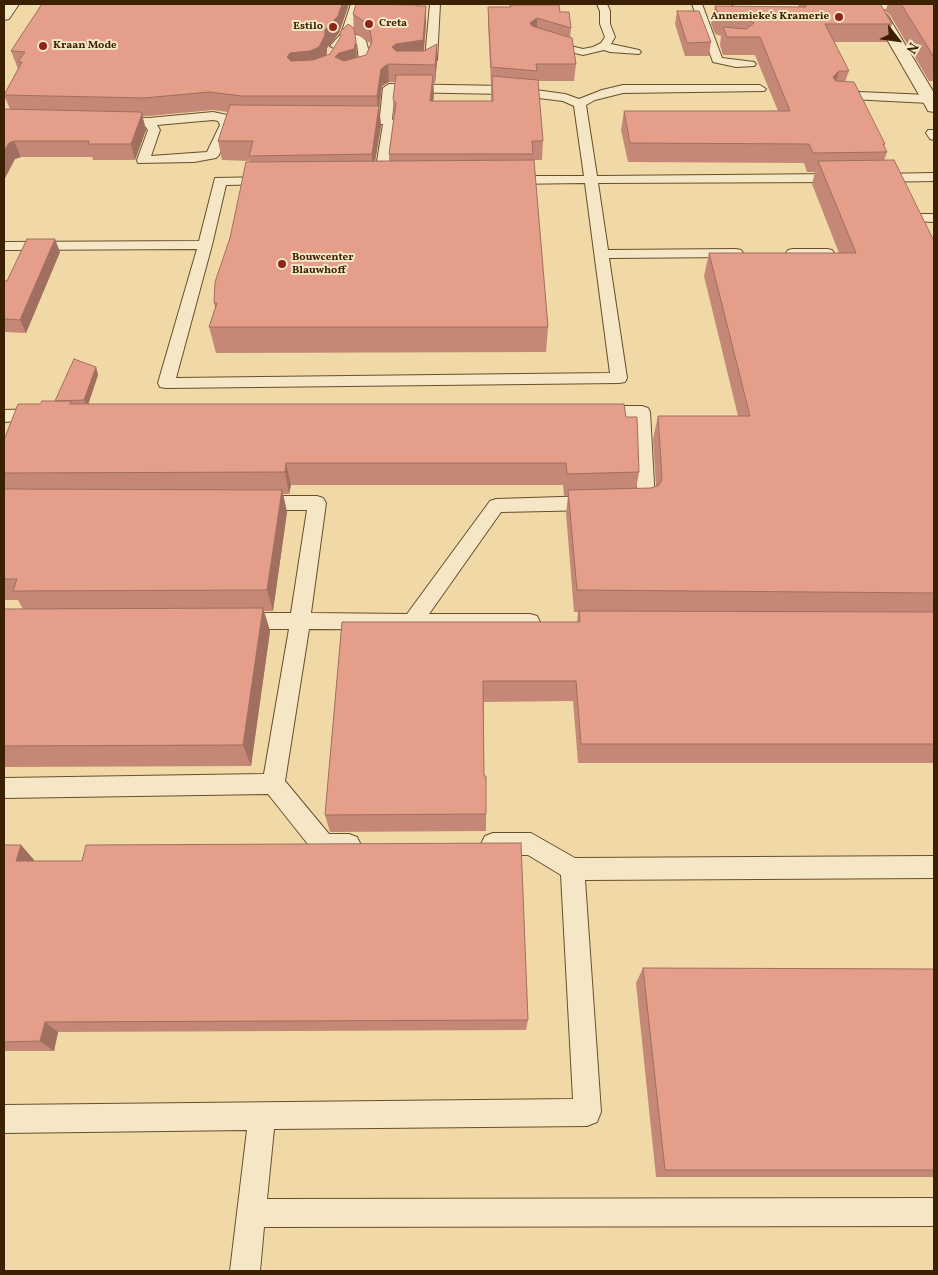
<!DOCTYPE html>
<style>
body{margin:0}
#map{position:relative;width:938px;height:1275px;overflow:hidden;background:#f0d9a7;font-family:Vollkorn,serif}
canvas{display:block}
.frame{position:absolute;inset:0;border:5px solid #3b2101;pointer-events:none}
.north{position:absolute;left:873px;top:15px;width:50px;height:50px;-webkit-text-stroke:4px #f5e6c6;paint-order:stroke;rotate:120deg;font-size:14px;font-weight:700;line-height:20px;text-align:center;color:#3b2101}
.north::after{content:'';display:block;margin:auto;width:18px;height:22px;background:#3b2101;clip-path:polygon(50% 0,100% 100%,50% 72%,0 100%)}
</style>
<div id="map">
<canvas width="938" height="1275"></canvas>
<div class="frame"></div>
<div class="north">N</div>
</div>
<script>
const g = document.querySelector('canvas').getContext('2d');
g.lineJoin = 'round';
function toPath(rows) {
  const path = new Path2D();
  for (const r of rows) {
    path.moveTo(r[0], r[1]);
    for (let i = 2; i < r.length; i += 2) path.lineTo(r[i], r[i + 1]);
  }
  return path;
}
function strokePath(path, color, width, dash) {
  g.strokeStyle = color;
  g.lineWidth = width;
  g.lineCap = dash ? 'butt' : 'round';
  g.setLineDash(dash || []);
  g.stroke(path);
}
function paint(path, color) {
  g.fillStyle = color;
  g.fill(path, 'evenodd');
}
function drawText(font, color, halo, rows, align = 'center') {
  g.font = font + ' Vollkorn,serif';
  g.lineWidth = 4;
  g.setLineDash([]);
  g.textBaseline = 'middle';
  g.strokeStyle = halo;
  g.fillStyle = color;
  for (const [text, x, y, turn = 0] of rows) {
    g.save();
    g.translate(x, y);
    g.rotate((+turn || 0) * Math.PI / 180);
    g.textAlign = isNaN(turn) ? turn : align;
    if (halo) g.strokeText(text, 0, 0);
    g.fillText(text, 0, 0);
    g.restore();
  }
}
const service = toPath([
 [351,4,361,4,352,33,362,37,366,41,371,60,366,72,351,76,345,73,347,71,357,68,359,60,357,44,348,39,340,48,336,49,330,46,341,34,351,4],
 [430,4,440,4,437,60,419,68,413,65,425,58,430,4],
 [597,4,607,4,610,11,610,24,615,37,611,44,639,50,641,52,639,54,610,52,604,50,583,55,545,46,543,44,545,42,549,41,583,49,593,47,601,43,605,37,600,24,600,11,597,4],
 [692,4,702,4,722,58,754,62,756,64,754,66,736,67,713,62,692,4],
 [389,84,506,86,565,94,579,99,602,90,623,85,760,85,766,89,764,91,623,93,595,100,586,105,597,176,840,174,847,178,840,182,598,183,608,250,736,249,741,250,743,253,741,256,736,257,609,258,627,378,625,382,619,383,166,388,160,387,158,383,197,249,4,250,4,242,199,241,215,178,270,177,275,178,277,181,275,184,226,185,212,245,176,378,610,373,585,183,509,184,502,180,509,176,584,176,574,106,563,101,506,94,395,92,392,119,395,122,388,180,381,184,374,180,383,124,353,124,347,120,353,116,380,116,383,88,389,84],
 [835,91,929,95,933,96,934,100,929,103,831,98,829,95,835,91],
 [213,112,227,115,232,125,219,155,216,158,194,162,138,163,137,160,148,130,145,126,116,125,110,121,116,117,149,118,213,112],
 [213,120,218,121,220,125,207,152,151,156,160,130,157,125,213,120],
 [928,130,934,130,934,140,930,139,926,133,928,130],
 [934,173,934,181,876,182,869,178,876,174,934,173],
 [914,214,934,214,934,222,909,221,907,218,909,215,914,214],
 [793,249,827,249,832,250,834,253,832,256,827,257,788,256,786,253,788,250,793,249],
 [599,406,642,406,648,408,650,412,655,502,652,507,633,509,627,507,624,502,627,497,637,495,634,418,593,416,591,412,593,408,599,406],
 [40,409,46,411,48,415,46,419,4,422,4,410,40,409],
 [258,496,317,496,323,498,326,503,311,613,407,614,490,501,496,499,594,496,600,498,603,503,600,508,594,510,501,512,429,614,530,614,537,616,540,622,537,628,530,630,309,629,285,781,329,834,349,834,357,837,361,845,357,853,349,856,323,856,315,853,268,794,4,798,4,778,264,774,289,629,241,629,234,627,231,621,234,615,241,613,291,613,307,510,258,510,252,508,249,503,252,498,258,496],
 [493,833,531,833,575,858,934,856,934,878,585,880,601,1112,597,1122,587,1126,274,1129,267,1199,934,1198,934,1226,264,1227,260,1271,230,1271,247,1130,4,1133,4,1105,573,1099,561,875,528,855,493,855,485,852,481,844,485,836,493,833]
]);
const minor = toPath([
 [857,4,873,4,888,16,934,93,934,112,928,111,926,107,877,22,857,4]
]);
const tertiary = toPath([
 [5,4,19,4,9,19,4,20,5,4],
 [732,4,934,4,934,10,739,8,734,7,732,4]
]);
strokePath(service, '#684f2a', 2);
strokePath(minor, '#684f2a', 2);
strokePath(tertiary, '#684f2a', 2);
paint(service, '#f5e6c6');
paint(minor, '#f5e6c6');
paint(tertiary, '#f5e6c6');
paint(toPath([
 [42,4,349,4,339,33,327,48,327,53,325,56,356,42,357,58,366,55,370,45,370,43,354,32,353,14,356,4,418,6,426,24,424,51,437,44,437,62,435,83,433,83,433,101,491,101,491,84,488,24,488,7,560,12,571,28,570,38,576,64,574,81,538,81,543,141,542,160,533,160,548,327,546,352,216,353,209,327,215,308,214,303,230,238,251,162,250,161,222,160,218,141,228,112,213,110,149,116,142,116,146,130,135,160,93,160,92,157,21,157,15,159,4,180,4,109,10,109,4,95,18,69,11,51],
 [389,82,395,82,393,99,394,117,389,154,389,161,375,161,381,126,379,106,382,86],
 [799,4,879,4,892,24,887,42,834,42,849,71,845,82,885,144,884,146,887,152,884,161,934,241,934,763,578,763,573,701,484,702,484,776,486,814,486,831,330,832,325,815,342,622,577,622,578,612,574,612,566,513,568,496,564,496,563,485,291,485,289,494,283,494,287,512,273,611,264,611,270,631,251,766,4,767,4,610,23,609,18,600,4,600,4,440,40,404,56,401,96,367,98,375,88,404,626,417,639,472,636,489,651,488,656,486,653,439,658,416,738,416,704,276,709,253,839,253,812,184,815,172,807,172,804,163,628,162,621,130,624,111,778,111,755,55,723,55,720,45,721,36,715,34,711,24,715,6,798,7],
 [888,4,934,4,934,81,929,81,890,15,885,11],
 [677,11,711,42,709,56,685,56,675,24],
 [60,252,26,333,4,332,4,281,7,281],
 [4,845,21,845,34,860,34,861,528,1020,526,1030,58,1032,54,1051,4,1051],
 [643,968,934,969,934,1177,656,1177,636,983]
]), '#c58876');
paint(toPath([
 [342,4,349,4,339,33,327,48,327,53,321,65,289,75,287,57,290,53,325,30],
 [426,6,426,24,423,58,397,61,393,65,392,47],
 [537,18,537,34,530,23],
 [356,42,357,60,341,70,335,57,339,53],
 [437,44,437,62,435,83,435,65],
 [388,64,389,82,382,86,379,110,379,106,381,126,373,174,372,154,378,114,377,96,381,69],
 [839,71,834,89,833,77],
 [433,75,434,95,431,120,430,101],
 [142,114,146,130,135,160,131,144],
 [14,141,21,157,15,159,4,180,4,151,9,143],
 [55,239,60,252,26,333,20,320],
 [96,367,98,375,87,408,84,400],
 [286,463,291,485,289,494,285,472],
 [282,490,287,512,273,611,267,590],
 [263,608,270,631,251,766,243,745],
 [21,845,34,860,30,875,16,861],
 [45,1022,58,1032,54,1051,40,1041]
]), '#a06f60');
const building = toPath([
 [42,4,342,4,338,16,325,30,325,35,319,47,310,51,290,53,287,57,291,61,313,60,330,54,341,36,340,32,348,24,354,28,356,42,354,49,339,53,335,57,344,61,366,55,372,42,369,25,353,14,356,4,418,5,417,6,426,6,423,40,396,44,392,47,396,51,424,51,437,44,435,65,388,64,381,69,377,96,242,96,209,92,144,98,4,95,22,62,18,62,25,52,11,51,42,4],
 [805,4,879,4,881,5,892,24,825,24,849,71,839,71,833,77,836,81,854,82,885,144,883,144,887,152,813,153,809,144,630,143,624,111,790,111,760,37,727,37,723,27,746,29,754,23,746,19,728,19,719,16,715,6,806,7,805,4],
 [901,4,934,4,934,57,901,4],
 [510,5,559,5,560,12,569,12,571,28,537,18,530,23,532,26,572,38,576,64,536,64,537,71,491,67,488,7,511,7,510,5],
 [677,11,699,11,711,42,687,43,677,11],
 [396,75,433,75,430,101,493,101,492,76,538,80,543,141,532,141,533,154,389,154,396,103,393,99,396,75],
 [230,105,379,106,372,154,249,156,253,141,218,141,230,105],
 [4,109,140,112,142,114,131,144,88,144,89,141,14,141,9,143,4,151,4,109],
 [534,160,548,327,209,327,217,303,214,303,215,282,230,238,246,162,534,160],
 [894,160,934,241,934,593,577,590,568,490,651,488,659,485,662,479,658,416,750,416,709,253,856,253,818,161,894,160],
 [27,239,55,239,20,320,4,319,4,281,7,281,27,239],
 [74,359,96,367,84,400,55,401,74,359],
 [42,401,71,401,70,404,624,404,626,417,637,417,639,472,567,474,566,463,286,463,285,472,4,473,4,440,18,404,40,404,42,401],
 [4,489,282,490,267,590,13,591,17,579,4,579,4,489],
 [263,608,243,745,4,746,4,609,263,608],
 [579,611,934,612,934,744,581,744,576,681,483,681,484,776,486,776,486,814,325,815,342,622,580,622,579,611],
 [521,843,528,1020,45,1022,40,1041,4,1042,4,845,21,845,16,861,82,861,86,845,521,843],
 [643,968,934,969,934,1170,665,1170,643,968]
]);
paint(building, '#e59e89');
strokePath(building, '#a06f60', 1);
for (const [x, y, r, color] of [
 [839,17,5,"#8f2418"],
 [369,24,5,"#8f2418"],
 [333,27,5,"#8f2418"],
 [43,46,5,"#8f2418"],
 [282,264,5,"#8f2418"]
]) {
  const dot = new Path2D();
  dot.arc(x, y, r, 0, 2 * Math.PI);
  g.fillStyle = color;
  g.fill(dot);
  strokePath(dot, '#f5e6c6', 2);
}
drawText('bold 11px', '#3b2101', '#f5e6c6', [
 ["Annemieke's Kramerie",829,17,"right"],
 ["Creta",379,24],
 ["Estilo",323,27,"right"],
 ["Kraan Mode",53,46],
 ["Bouwcenter",292,258],
 ["Blauwhoff",292,271]
], 'left');
</script>
